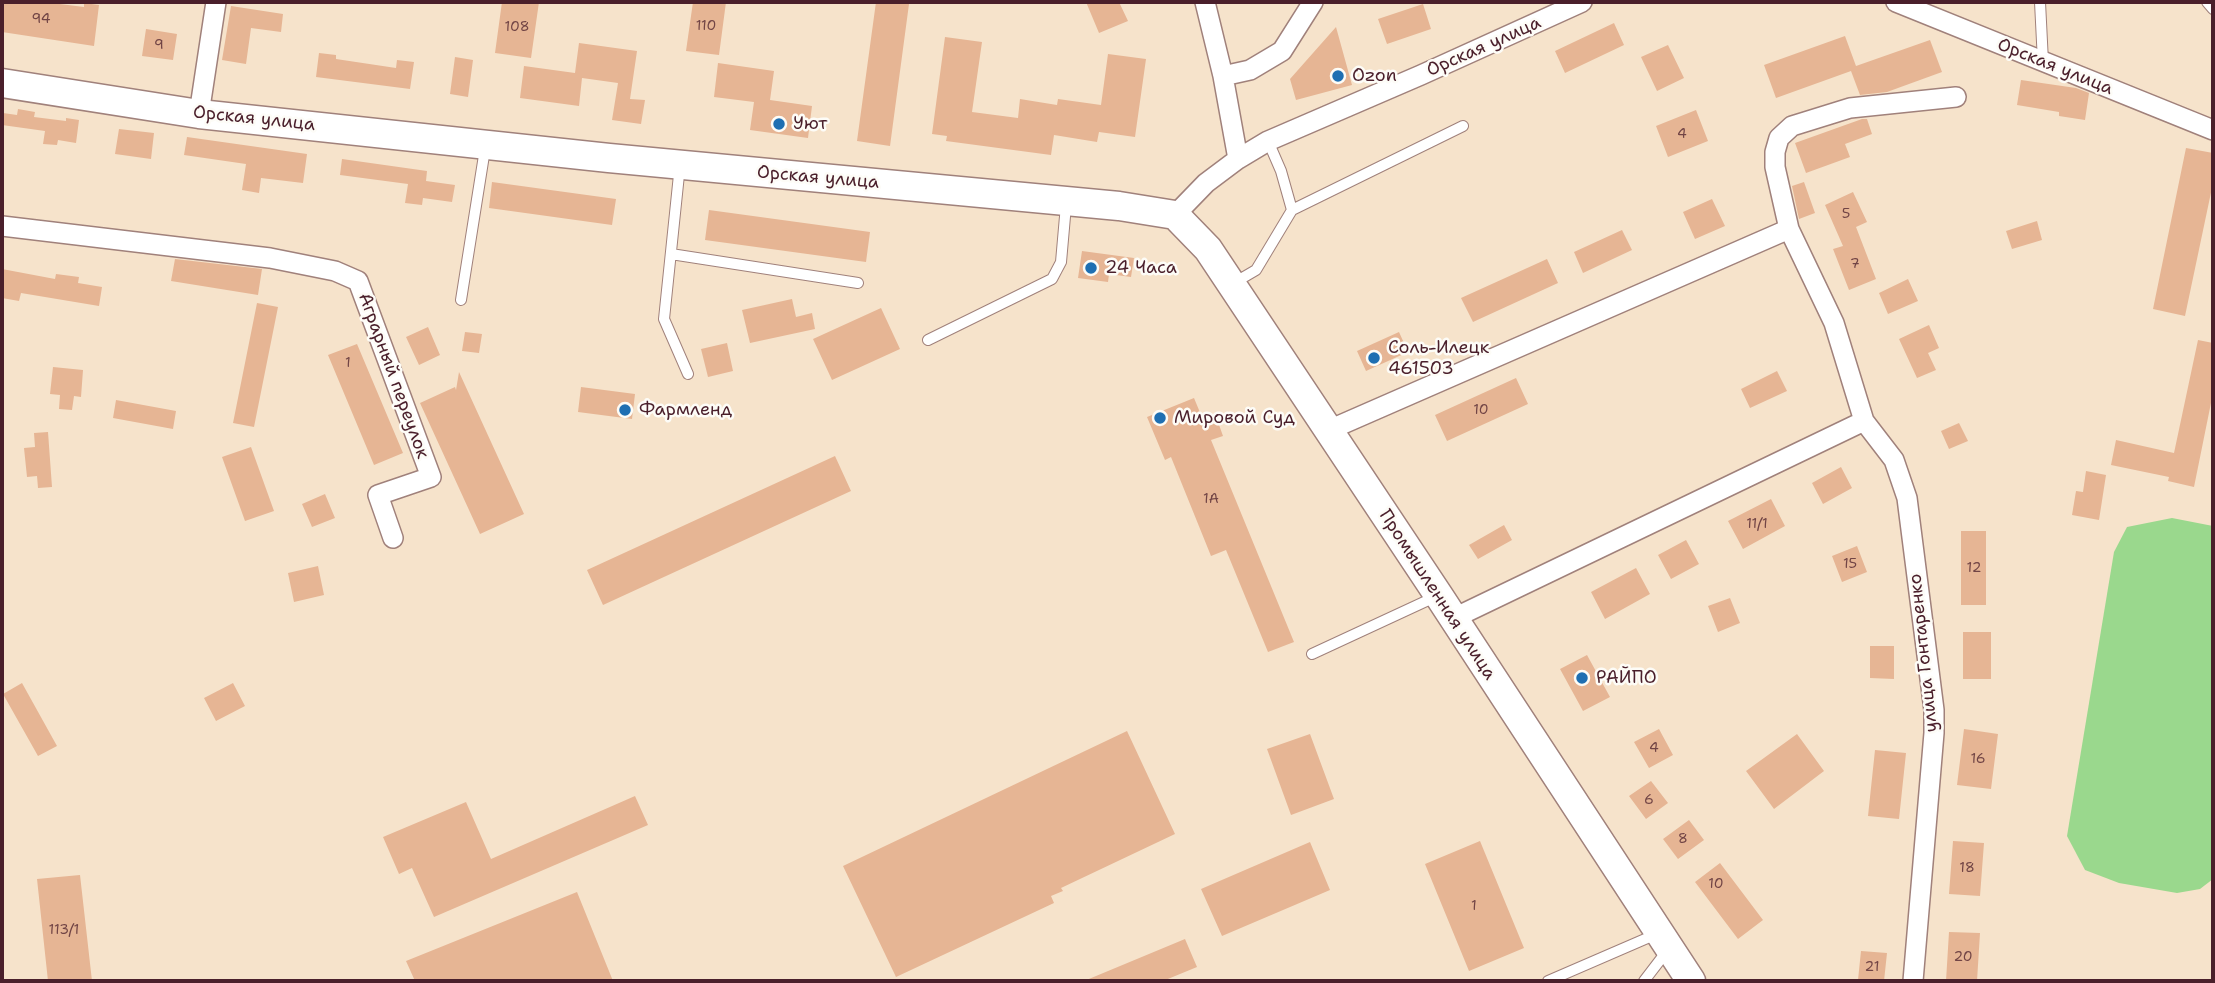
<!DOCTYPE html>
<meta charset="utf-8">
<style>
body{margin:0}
#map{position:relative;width:2215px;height:983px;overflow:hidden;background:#f6e3cb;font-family:"Shantell Sans",sans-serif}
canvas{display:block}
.frame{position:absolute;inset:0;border:4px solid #4a1f2b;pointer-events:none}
</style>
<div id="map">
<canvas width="2215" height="983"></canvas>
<div class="frame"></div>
</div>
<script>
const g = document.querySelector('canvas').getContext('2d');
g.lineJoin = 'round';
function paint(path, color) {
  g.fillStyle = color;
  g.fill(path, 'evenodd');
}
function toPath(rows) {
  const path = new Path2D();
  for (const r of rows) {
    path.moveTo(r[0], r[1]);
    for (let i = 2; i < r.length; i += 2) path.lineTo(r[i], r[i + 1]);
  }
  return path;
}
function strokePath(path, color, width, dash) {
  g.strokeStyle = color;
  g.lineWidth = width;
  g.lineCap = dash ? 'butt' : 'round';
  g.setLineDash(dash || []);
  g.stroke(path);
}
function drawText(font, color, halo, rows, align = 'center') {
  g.font = font + ' "Shantell Sans",sans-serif';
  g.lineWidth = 5;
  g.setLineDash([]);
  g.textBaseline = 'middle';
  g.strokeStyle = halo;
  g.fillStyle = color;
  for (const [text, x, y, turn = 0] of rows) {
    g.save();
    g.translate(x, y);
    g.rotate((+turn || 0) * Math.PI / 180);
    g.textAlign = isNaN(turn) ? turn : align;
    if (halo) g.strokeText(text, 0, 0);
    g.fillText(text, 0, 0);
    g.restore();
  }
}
paint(toPath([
 [2172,518,2213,526,2213,879,2200,889,2177,893,2119,883,2085,870,2067,836,2114,552,2127,527]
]), '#9ad88d');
paint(toPath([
 [2,2,44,2,84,7,84,3,99,5,94,46,2,32],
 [502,2,539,2,531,58,495,53],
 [693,2,726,2,719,55,686,51],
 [876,2,909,4,890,146,857,141],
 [1086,2,1119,2,1128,21,1099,33],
 [1423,4,1431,29,1387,44,1378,19],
 [231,6,283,14,281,32,251,28,246,64,222,60],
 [1614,23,1624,45,1565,73,1555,51],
 [1336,27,1352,85,1296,100,1290,79],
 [146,29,177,34,173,60,142,56],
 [1845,36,1856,66,1930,40,1942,72,1887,92,1860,95,1851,71,1776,98,1764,65],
 [945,37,982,42,972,112,1018,118,1020,99,1057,105,1058,99,1101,105,1108,54,1146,59,1135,137,1099,132,1097,142,1054,135,1051,155,946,141,947,136,932,134],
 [579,43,637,51,630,99,645,100,641,124,612,120,618,83,582,78,579,106,520,98,524,66,575,73],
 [1668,45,1684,78,1657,91,1641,57],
 [319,53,336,55,336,59,396,68,397,60,414,62,410,89,316,77],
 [455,57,473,60,468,97,450,94],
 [718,63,774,71,770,100,812,106,808,138,750,130,754,102,714,97],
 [2021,80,2076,88,2089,93,2085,120,2059,116,2059,112,2017,105],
 [18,109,35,112,34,117,66,121,66,118,79,120,76,143,58,140,57,145,43,144,45,131,2,125,3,113,17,115],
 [1696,110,1708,141,1668,157,1656,126],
 [1862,119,1867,119,1872,134,1845,144,1850,157,1806,173,1795,143],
 [119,129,154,133,151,159,115,154],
 [187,137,307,154,303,183,261,178,259,193,242,190,246,164,184,155],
 [2186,148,2213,153,2213,183,2185,316,2153,309],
 [342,159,427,171,426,181,455,185,452,202,423,198,422,205,405,203,408,184,340,175],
 [492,182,616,199,612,225,489,208],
 [1804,182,1815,213,1799,219,1792,186],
 [1853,192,1867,222,1856,227,1876,279,1849,290,1833,249,1843,246,1825,205],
 [1712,199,1725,226,1695,239,1683,212],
 [709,210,870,232,866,262,705,240],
 [2037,221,2042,240,2012,249,2006,231],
 [1622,230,1632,250,1583,273,1574,252],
 [1082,251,1134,258,1131,277,1109,274,1108,282,1078,278],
 [175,259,262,269,258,295,171,281],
 [1547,259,1558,283,1473,322,1461,298],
 [2,269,55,279,56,274,79,277,78,283,102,287,99,306,21,293,19,301,2,298],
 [1908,279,1918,301,1888,314,1879,293],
 [792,299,796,317,812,313,815,329,750,343,742,310],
 [257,303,278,307,254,427,233,423],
 [881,308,900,349,832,380,813,339],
 [1929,325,1939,348,1928,353,1936,370,1917,378,1899,339],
 [428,327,440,355,419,365,406,337],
 [465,332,482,334,479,353,462,351],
 [1399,332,1408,352,1366,371,1357,351],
 [2198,340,2213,343,2213,393,2194,487,2168,481,2169,477,2111,465,2116,440,2174,453],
 [727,343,733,371,708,377,701,349],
 [357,344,403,453,374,465,328,355],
 [53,367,83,370,81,397,74,396,72,410,59,409,60,395,50,394],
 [1777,371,1787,391,1750,408,1741,389],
 [459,372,524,514,480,534,420,403,455,387,456,390],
 [1516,378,1528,404,1447,441,1435,415],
 [581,387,635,394,632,419,578,412],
 [1194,398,1206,427,1218,422,1223,436,1211,440,1294,642,1268,652,1226,550,1211,556,1171,457,1165,460,1147,417],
 [116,400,176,411,173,429,113,418],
 [1959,423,1968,441,1949,449,1941,431],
 [48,432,52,487,38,488,37,476,27,477,24,448,35,447,34,433],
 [251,447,274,511,245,521,222,457],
 [835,456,851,491,603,605,587,570],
 [1841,467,1852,488,1823,504,1812,483],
 [2086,471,2106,475,2099,520,2072,515,2076,491,2083,492],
 [325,494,335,518,312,527,302,504],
 [1771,499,1785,526,1743,549,1728,521],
 [1504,525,1512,540,1478,559,1469,545],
 [1961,531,1986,531,1986,605,1961,605],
 [1686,540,1699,564,1671,579,1658,555],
 [1857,546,1867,572,1842,582,1832,556],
 [318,566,324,595,294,602,288,573],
 [1636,568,1650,594,1605,619,1591,592],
 [1730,598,1740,623,1718,632,1708,606],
 [1963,632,1991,632,1991,679,1963,679],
 [1870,646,1894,646,1894,679,1870,678],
 [1587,655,1610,697,1583,711,1560,669],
 [22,683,57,746,38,756,3,694],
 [233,683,245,706,216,721,204,698],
 [1659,729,1673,755,1649,768,1634,742],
 [1964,729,1998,734,1991,789,1957,785],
 [1127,731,1175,834,1061,888,1063,891,1051,896,1054,903,896,977,843,866],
 [1310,734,1334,799,1291,815,1267,749],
 [1797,734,1824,771,1774,809,1746,771],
 [1875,750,1906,753,1899,819,1868,816],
 [1651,781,1668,803,1646,819,1629,796],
 [635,796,648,825,434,917,412,868,399,874,383,837,466,802,491,859],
 [1689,820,1704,840,1678,859,1663,839],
 [1480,841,1524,948,1469,971,1425,864],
 [1953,841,1984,843,1980,896,1949,894],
 [1310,842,1330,890,1222,936,1201,889],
 [1720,863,1763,920,1738,939,1695,882],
 [80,875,92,981,48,981,37,879],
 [577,892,613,981,415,981,406,961],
 [1949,932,1980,933,1977,981,1946,981],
 [1185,939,1197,967,1163,981,1084,981],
 [1861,951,1887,953,1884,981,1858,980]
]), '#e6b594');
const lane = toPath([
 [2040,2,2043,62],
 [2207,2,2213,9],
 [1268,141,1281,171,1292,210],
 [680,165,664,319,688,374],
 [671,254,858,283],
 [1232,284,1256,270,1292,210,1463,126],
 [461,300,485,149],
 [928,340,1052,279,1061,262,1066,205],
 [1312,654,1435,597],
 [1548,981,1659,933],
 [1644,981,1667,951]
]);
const street = toPath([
 [1205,2,1223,76,1238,159],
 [1896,2,2213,130],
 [1223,76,1250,70,1282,51,1313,2],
 [199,114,216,2],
 [1175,215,1206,183,1238,159,1268,141,1421,75,1582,2],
 [2,226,270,258,335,271,358,281,431,477,378,495,393,538],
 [1329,430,1789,229],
 [1452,619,1864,421],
 [1913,981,1934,733,1934,710,1907,498,1894,460,1864,421,1834,323,1789,229,1775,167,1775,152,1779,138,1792,126,1850,108,1956,97]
]);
const secondary = toPath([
 [2,83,199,114,609,158,1119,206,1175,215,1208,249,1439,596,1691,981]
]);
strokePath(lane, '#a0817b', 12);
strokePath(street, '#a0817b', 22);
strokePath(secondary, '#a0817b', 31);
strokePath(lane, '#fff', 10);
strokePath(street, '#fff', 19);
strokePath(secondary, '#fff', 28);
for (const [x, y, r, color] of [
 [1338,76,7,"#1f6fb2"],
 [779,124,7,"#1f6fb2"],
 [1091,268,7,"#1f6fb2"],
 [1374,358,7,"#1f6fb2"],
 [625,410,7,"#1f6fb2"],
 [1160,418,7,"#1f6fb2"],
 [1582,678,7,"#1f6fb2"]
]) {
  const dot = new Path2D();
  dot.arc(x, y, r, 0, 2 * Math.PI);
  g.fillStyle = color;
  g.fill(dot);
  strokePath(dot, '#fdfcf7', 2.5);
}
drawText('14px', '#714445', null, [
 ["94",41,19],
 ["110",706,26],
 ["108",517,27],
 ["9",159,45],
 ["4",1682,134],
 ["5",1846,214],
 ["7",1855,264],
 ["1",348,363],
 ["10",1481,410],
 ["1А",1211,499],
 ["11/1",1757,524],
 ["15",1850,564],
 ["12",1974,568],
 ["4",1654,748],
 ["16",1978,759],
 ["6",1649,800],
 ["8",1683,839],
 ["18",1967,868],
 ["10",1716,884],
 ["1",1474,906],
 ["113/1",64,930],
 ["20",1963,957],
 ["21",1872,967]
]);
drawText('18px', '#4a1f2b', '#fdfcf7', [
 ["Орская улица",1484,47,-24],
 ["Орская улица",2055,67,22],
 ["Орская улица",254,119,6],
 ["Орская улица",818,178,5],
 ["Аграрный переулок",393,376,70],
 ["Промышленная улица",1437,595,57],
 ["улица Гонтаренко",1924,653,-96]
]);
drawText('18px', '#4a1f2b', '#fdfcf7', [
 ["Ozon",1352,76],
 ["Уют",793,124],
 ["24 Часа",1105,268],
 ["Соль-Илецк",1388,348],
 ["461503",1388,369],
 ["Фармленд",639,410],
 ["Мировой Суд",1174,418],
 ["РАЙПО",1596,678]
], 'left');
</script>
